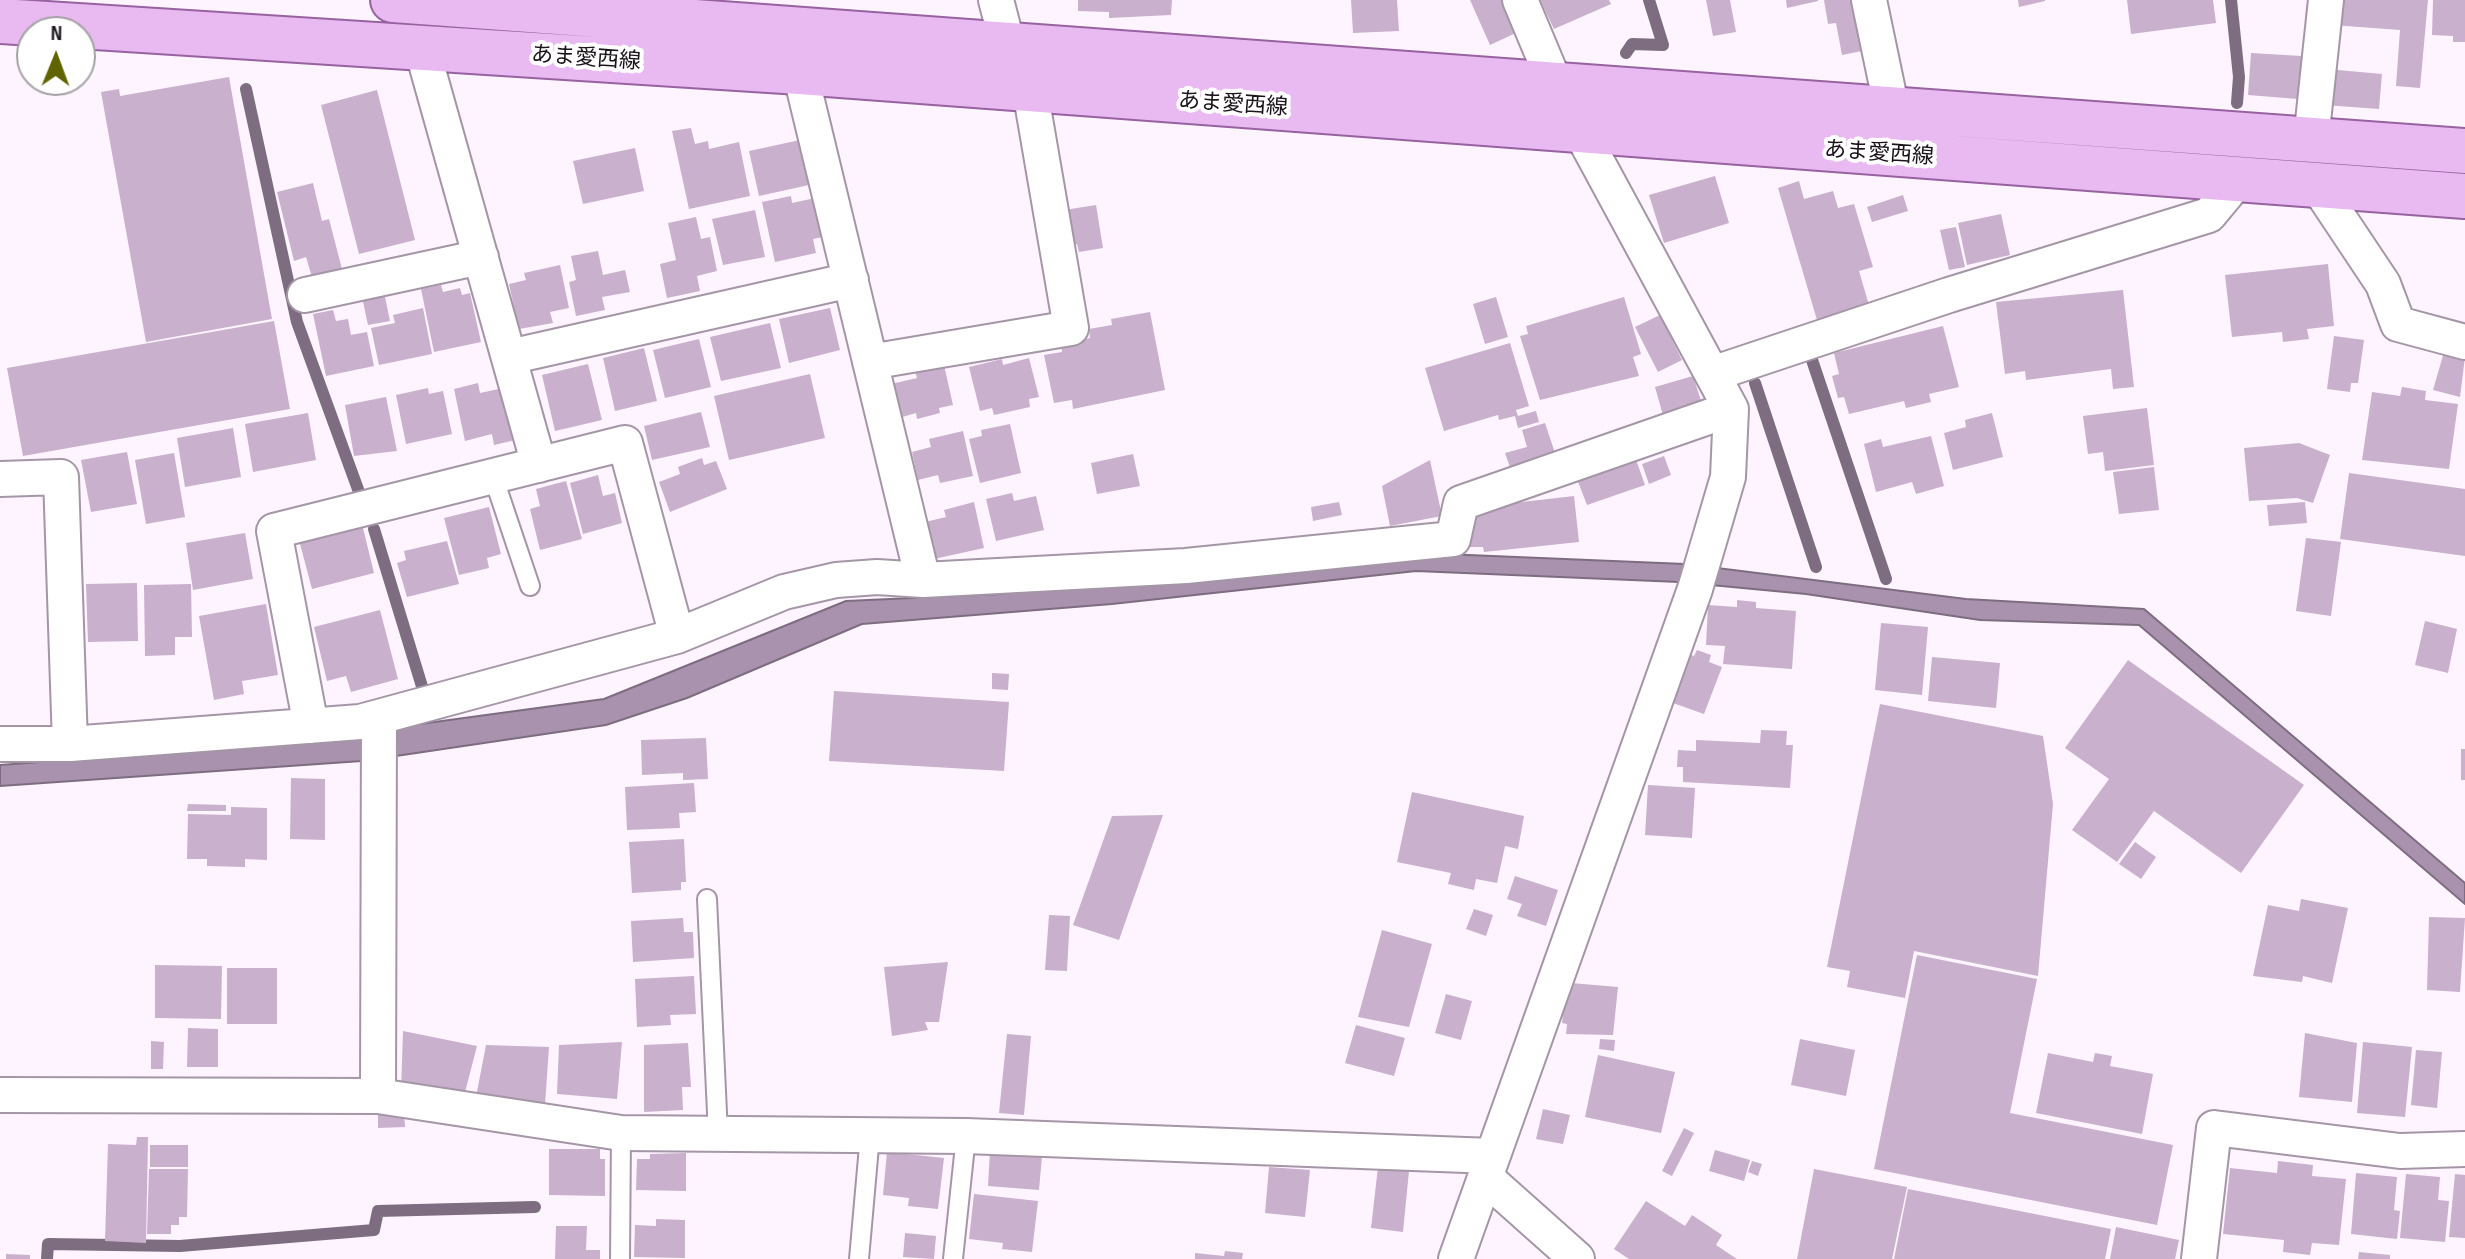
<!DOCTYPE html>
<meta charset="utf-8">
<style>
body{margin:0}
#map{position:relative;width:2465px;height:1259px;overflow:hidden;background:#fef4ff;font-family:"Sofia Sans Condensed",sans-serif}
canvas{display:block}
.north{position:absolute;left:16px;top:16px;width:80px;height:80px;box-sizing:border-box;background:#fff;border:2px solid #a4a1a4;border-radius:50%;rotate:1deg;font-size:22px;font-weight:700;line-height:32px;text-align:center;color:#1b151b}
.north::after{content:'';display:block;margin:auto;width:28px;height:36px;background:#606400;clip-path:polygon(50% 0,100% 100%,50% 72%,0 100%)}
</style>
<div id="map">
<canvas width="2465" height="1259"></canvas>
<div class="north">N</div>
</div>
<script>
const g = document.querySelector('canvas').getContext('2d');
g.lineJoin = 'round';
function paint(path, color) {
  g.fillStyle = color;
  g.fill(path, 'evenodd');
}
function toPath(rows) {
  const path = new Path2D();
  for (const r of rows) {
    path.moveTo(r[0], r[1]);
    for (let i = 2; i < r.length; i += 2) path.lineTo(r[i], r[i + 1]);
  }
  return path;
}
function strokePath(path, color, width, dash) {
  g.strokeStyle = color;
  g.lineWidth = width;
  g.lineCap = dash ? 'butt' : 'round';
  g.setLineDash(dash || []);
  g.stroke(path);
}
function drawText(font, color, halo, rows, align = 'center') {
  g.font = font + ' "Sofia Sans Condensed","Noto Sans JP",sans-serif';
  g.lineWidth = 8;
  g.setLineDash([]);
  g.textBaseline = 'middle';
  g.strokeStyle = halo;
  g.fillStyle = color;
  for (const [text, x, y, turn = 0] of rows) {
    g.save();
    g.translate(x, y);
    g.rotate((+turn || 0) * Math.PI / 180);
    g.textAlign = isNaN(turn) ? turn : align;
    if (halo) g.strokeText(text, 0, 0);
    g.fillText(text, 0, 0);
    g.restore();
  }
}
const water = toPath([
 [1420,553,1685,564,1966,599,2144,609,2465,883,2465,904,2139,625,1980,620,1806,594,1679,582,1416,571,1112,604,862,624,687,698,606,725,362,761,0,786,0,765,351,739,405,726,604,699,846,601,1001,594,1420,553]
]);
paint(water, '#a992ad');
strokePath(water, '#7e6c81', 2);
strokePath(toPath([
 [2231,0,2239,77,2237,103],
 [1626,53,1632,44,1663,45,1649,0],
 [246,89,297,322,359,492],
 [1811,357,1886,579],
 [1755,383,1816,567],
 [374,529,424,693],
 [47,1259,48,1244,180,1246,374,1230,378,1211,535,1207]
]), '#7e6c81', 12);
paint(toPath([
 [1078,0,1172,0,1171,15,1109,18,1109,12,1078,11],
 [1351,0,1397,0,1399,31,1353,33],
 [1470,0,1506,0,1520,31,1490,45],
 [1540,0,1609,0,1611,4,1554,29],
 [1706,0,1730,0,1736,32,1713,36],
 [1786,0,1818,0,1818,1,1787,8],
 [1824,0,1857,0,1867,50,1842,55,1836,23,1828,24],
 [2018,0,2045,0,2045,1,2019,7],
 [2127,0,2213,0,2216,23,2131,34],
 [2334,0,2428,0,2420,88,2396,86,2400,30,2332,25],
 [2433,0,2465,0,2465,42,2453,42,2453,36,2432,35],
 [2251,53,2302,56,2298,99,2248,95],
 [2327,69,2382,74,2379,109,2324,105],
 [229,77,272,319,146,342,101,92,119,89,120,96],
 [377,90,415,240,359,254,321,105],
 [691,128,695,144,708,141,709,149,739,142,750,196,689,209,672,131],
 [800,140,809,185,759,196,749,151],
 [635,148,644,191,583,204,573,161],
 [1715,176,1729,223,1664,243,1649,195],
 [1799,181,1804,199,1833,191,1838,208,1854,204,1873,267,1859,271,1869,305,1817,320,1778,188],
 [313,183,322,221,329,219,342,269,312,277,306,257,294,261,277,192],
 [1903,195,1908,211,1872,222,1867,207],
 [791,196,792,203,815,198,823,237,813,239,816,253,775,262,762,202],
 [1096,205,1103,248,1079,252,1077,244,1070,245,1064,210],
 [755,210,765,257,723,265,712,219],
 [2001,214,2010,255,1967,265,1958,223],
 [696,217,701,239,710,237,717,271,697,276,700,291,667,298,660,264,676,260,668,223],
 [1956,227,1965,267,1949,270,1940,230],
 [598,251,603,275,625,270,630,292,602,297,605,310,576,316,569,282,576,280,571,256],
 [2328,264,2334,326,2307,329,2309,339,2283,342,2282,332,2232,337,2225,275],
 [560,265,569,308,550,312,553,323,519,329,509,284,526,280,524,273],
 [441,285,443,292,460,288,462,295,470,293,481,342,434,352,421,289],
 [2123,290,2134,387,2113,389,2111,369,2026,380,2025,371,2005,374,1996,302],
 [384,292,390,321,368,325,362,297],
 [1496,297,1508,337,1485,344,1473,304],
 [1624,297,1641,354,1633,357,1639,376,1540,400,1520,336,1528,334,1526,326],
 [423,308,432,354,379,365,371,328,395,323,393,315],
 [830,308,840,350,789,363,779,319],
 [333,310,336,321,348,319,351,335,367,332,374,366,326,376,313,314],
 [1150,312,1165,390,1073,409,1072,400,1054,403,1044,355,1062,352,1061,344,1090,338,1089,329,1112,325,1111,319],
 [1660,315,1682,360,1658,372,1635,327],
 [274,321,290,409,23,456,7,368],
 [770,323,781,368,721,381,710,337],
 [1943,326,1959,387,1929,394,1931,402,1906,408,1904,401,1849,414,1844,397,1838,398,1832,376,1839,374,1834,353],
 [2334,336,2364,340,2358,383,2351,383,2350,392,2327,389],
 [699,339,711,387,665,398,653,350],
 [1510,343,1529,406,1516,410,1518,416,1536,411,1539,422,1518,428,1515,416,1499,420,1498,415,1444,431,1425,368],
 [644,348,657,401,615,411,603,358],
 [2444,352,2465,357,2460,397,2433,390],
 [1029,358,1039,397,1029,399,1030,407,994,415,992,408,980,411,969,367,1002,359,1003,365],
 [588,364,602,420,555,431,542,375],
 [944,365,953,405,939,408,940,413,917,419,916,413,899,418,891,384,917,378,915,371],
 [810,374,825,438,729,460,714,396],
 [1693,376,1703,407,1664,419,1655,387],
 [478,383,480,393,508,387,520,439,494,445,492,434,465,441,454,389],
 [2402,387,2426,391,2425,400,2458,404,2449,469,2362,460,2372,392,2400,396],
 [428,388,429,394,443,391,452,434,406,444,396,395],
 [386,397,397,451,354,456,345,405],
 [2147,408,2154,465,2105,471,2103,452,2088,454,2083,416],
 [701,412,710,447,652,460,644,426],
 [308,413,316,460,253,472,245,424],
 [1992,413,2003,457,1953,470,1944,433,1966,427,1965,420],
 [1545,423,1558,462,1513,476,1505,453,1527,447,1522,430],
 [1010,424,1021,473,980,483,969,439,982,436,981,430],
 [233,428,241,477,185,487,177,438],
 [963,431,973,476,940,483,938,475,918,480,912,452,931,447,929,439],
 [1931,436,1944,486,1916,494,1912,482,1876,492,1864,444,1881,439,1883,447],
 [2299,443,2330,455,2313,503,2297,498,2249,501,2244,448],
 [127,452,137,504,91,512,81,460],
 [174,453,185,517,146,524,135,460],
 [1133,454,1140,486,1097,494,1091,463],
 [1634,454,1645,485,1587,505,1575,474],
 [1664,456,1671,475,1649,484,1642,464],
 [702,458,704,465,716,461,727,489,670,512,659,482,680,474,678,467],
 [1430,460,1442,516,1390,526,1382,486],
 [2154,467,2159,510,2119,514,2113,472],
 [2349,473,2465,489,2465,556,2340,539],
 [598,475,603,496,615,493,622,523,583,534,570,483],
 [566,481,582,539,540,550,530,509,540,506,536,489],
 [1012,493,1014,501,1036,496,1044,530,996,541,986,499],
 [1574,496,1579,542,1484,552,1483,547,1463,547,1471,512,1478,507],
 [974,502,984,548,934,559,925,522,946,517,944,510],
 [1339,502,1342,515,1313,521,1311,507],
 [2305,502,2307,523,2269,526,2267,505],
 [489,507,501,554,487,558,489,568,459,575,444,518],
 [362,524,374,573,312,589,299,540],
 [245,533,253,579,193,590,186,543],
 [2306,538,2341,542,2331,616,2296,611],
 [447,541,459,584,407,597,397,563,406,560,404,551],
 [137,583,138,641,88,642,86,584],
 [191,584,192,637,175,637,175,655,145,656,144,585],
 [1737,600,1756,602,1756,608,1796,611,1792,669,1723,664,1725,646,1706,645,1708,605,1737,607],
 [266,604,278,675,242,681,244,694,214,700,199,616],
 [380,610,398,679,351,692,346,676,327,681,314,627],
 [2425,621,2457,629,2448,673,2415,665],
 [1881,623,1928,627,1922,695,1875,690],
 [1697,650,1711,655,1709,662,1722,667,1704,714,1673,703,1691,655,1694,656],
 [1932,657,2000,663,1996,708,1928,701],
 [2128,660,2304,785,2241,873,2154,811,2117,862,2072,830,2109,779,2065,748],
 [992,673,1009,674,1008,690,992,689],
 [834,691,1009,702,1004,771,829,761],
 [1880,704,2043,736,2053,804,2038,976,1914,951,1905,998,1847,987,1850,971,1827,967],
 [1761,730,1787,731,1786,745,1793,745,1790,788,1683,782,1683,767,1677,767,1678,750,1696,751,1696,740,1760,743],
 [706,738,708,779,683,780,683,773,642,775,641,740],
 [2461,749,2465,749,2465,780,2461,780],
 [291,778,325,779,325,840,290,839],
 [694,783,696,812,679,813,680,828,627,830,625,787],
 [1648,785,1695,788,1692,838,1645,835],
 [1412,792,1524,816,1518,849,1505,846,1497,883,1476,879,1474,890,1448,884,1451,873,1397,862],
 [188,804,226,805,226,811,187,811],
 [231,807,267,808,267,860,245,859,245,867,207,866,207,859,187,859,188,814,231,815],
 [1163,815,1119,940,1073,925,1112,816],
 [684,839,686,882,681,882,681,890,632,893,629,842],
 [2135,842,2156,857,2141,879,2119,864],
 [1515,876,1558,890,1546,926,1517,916,1522,904,1507,899],
 [2301,899,2348,908,2332,983,2303,976,2302,982,2253,976,2268,905,2299,911],
 [1474,909,1493,915,1486,936,1466,929],
 [1049,915,1070,916,1067,971,1045,970],
 [2429,917,2465,918,2460,992,2427,990],
 [683,918,684,932,693,932,694,958,633,962,631,921],
 [1382,930,1432,944,1409,1027,1358,1017],
 [1917,955,2037,979,2010,1113,2173,1145,2157,1225,1874,1169],
 [948,962,939,1022,925,1022,928,1030,892,1036,884,967],
 [155,965,222,966,221,1019,155,1018],
 [227,968,277,968,277,1024,227,1024],
 [694,976,696,1014,670,1015,671,1025,637,1027,635,979],
 [1571,983,1618,987,1613,1035,1566,1034,1567,1024,1562,1023,1565,995,1569,995],
 [1446,994,1472,1001,1461,1040,1435,1033],
 [1356,1025,1405,1038,1394,1076,1345,1063],
 [188,1028,218,1029,218,1067,187,1067],
 [403,1031,477,1046,464,1096,401,1091],
 [2305,1033,2357,1043,2352,1102,2299,1097],
 [1007,1034,1031,1036,1024,1115,999,1113],
 [1600,1039,1615,1040,1614,1051,1599,1049],
 [1800,1039,1855,1050,1846,1096,1791,1085],
 [151,1041,164,1042,163,1069,151,1069],
 [622,1042,617,1099,557,1094,559,1045],
 [2363,1042,2412,1047,2405,1117,2357,1113],
 [688,1043,691,1087,682,1087,683,1110,644,1112,644,1045],
 [486,1045,549,1047,545,1105,476,1097],
 [2416,1050,2442,1052,2437,1108,2411,1105],
 [2048,1053,2093,1062,2095,1053,2112,1056,2110,1066,2153,1074,2142,1134,2036,1113],
 [1598,1055,1675,1072,1661,1133,1585,1117],
 [1543,1109,1570,1115,1563,1144,1536,1139],
 [404,1113,405,1127,378,1128,378,1114],
 [1684,1128,1694,1133,1672,1176,1662,1171],
 [137,1137,148,1137,146,1243,105,1241,108,1144,136,1145],
 [150,1145,188,1145,188,1167,150,1167],
 [549,1149,600,1149,600,1159,605,1159,605,1196,549,1195],
 [1715,1150,1750,1160,1744,1181,1709,1171],
 [990,1151,1042,1156,1039,1190,988,1186],
 [887,1152,944,1158,938,1209,908,1206,909,1198,883,1195],
 [686,1153,686,1191,636,1190,637,1159,650,1159,650,1154],
 [1752,1161,1762,1164,1758,1176,1748,1172],
 [2278,1161,2313,1165,2312,1176,2346,1179,2339,1245,2312,1243,2310,1255,2283,1252,2284,1240,2223,1234,2230,1168,2277,1173],
 [1269,1167,1310,1170,1305,1217,1265,1213],
 [1378,1167,1409,1171,1403,1232,1371,1228],
 [149,1169,188,1169,187,1217,179,1217,179,1225,171,1225,171,1234,147,1234],
 [1814,1169,1907,1187,1892,1259,1797,1259],
 [2356,1173,2397,1177,2394,1210,2400,1211,2397,1239,2351,1234],
 [2406,1174,2440,1177,2438,1200,2449,1201,2445,1242,2400,1238],
 [2455,1174,2465,1175,2465,1238,2449,1237],
 [1908,1189,2111,1229,2105,1259,1894,1259],
 [974,1194,1038,1201,1032,1252,1002,1249,1003,1243,969,1239],
 [1646,1201,1685,1226,1692,1215,1722,1235,1716,1245,1737,1259,1629,1259,1614,1249],
 [656,1219,685,1220,685,1258,634,1257,635,1225,656,1226],
 [556,1226,587,1226,586,1250,600,1250,600,1259,555,1259],
 [2116,1227,2179,1240,2175,1259,2110,1259],
 [905,1233,936,1236,934,1259,903,1257],
 [1225,1251,1243,1253,1242,1259,1195,1259,1195,1253,1224,1256],
 [2359,1252,2390,1255,2390,1259,2358,1259],
 [6,1254,30,1255,30,1259,6,1259]
]), '#c9b0cc');
const service = toPath([
 [493,476,530,586],
 [707,899,718,1134],
 [620,1259,621,1133],
 [859,1259,870,1135],
 [953,1259,966,1136]
]);
const minor = toPath([
 [996,0,1008,46],
 [1869,0,1892,110],
 [422,49,539,465],
 [2311,140,2326,0],
 [2317,185,2383,284,2398,324,2465,342],
 [305,295,481,257],
 [509,357,851,280],
 [870,362,1071,328,1030,90],
 [1715,373,1949,295,2209,215,2238,180],
 [0,479,61,477,70,744],
 [923,580,1186,566,1453,539,1461,503,1731,409],
 [311,726,274,531,625,443,677,636],
 [0,744,70,744,360,722,677,636,784,592,836,580,877,577,923,580,800,72],
 [0,1095,378,1096,621,1133,966,1136,1492,1156],
 [378,1096,379,718],
 [1485,1177,1577,1259],
 [1456,1259,1695,589,1728,477,1731,409,1556,86,1520,0],
 [2199,1259,2214,1128,2400,1151,2465,1149]
]);
const primary = toPath([
 [393,0,2465,151],
 [0,21,800,72,2465,196]
]);
strokePath(service, '#a496a6', 22);
strokePath(minor, '#a496a6', 38);
strokePath(primary, '#9762a0', 48);
strokePath(service, '#fff', 18);
strokePath(minor, '#fff', 34);
strokePath(primary, '#e9b9f1', 44);
drawText('22px', '#1b151b', '#fff', [
 ["あま愛西線",586,59,4],
 ["あま愛西線",1233,105,4],
 ["あま愛西線",1879,154,4]
]);
</script>
